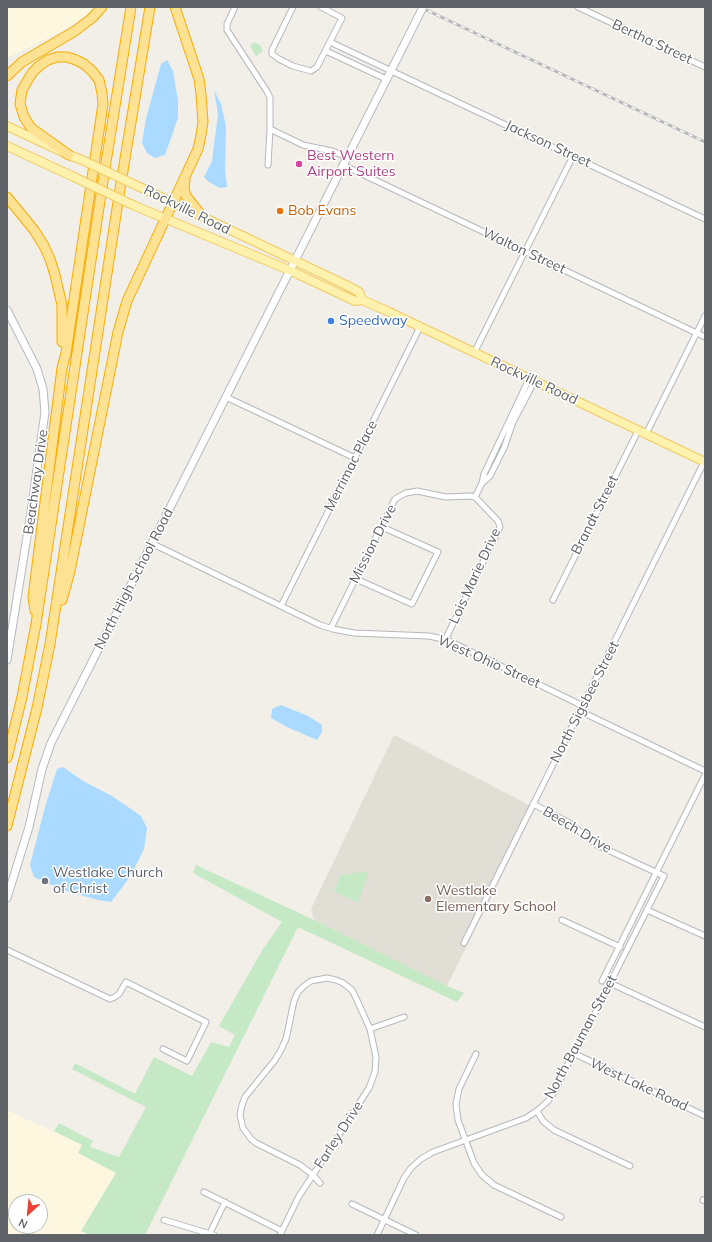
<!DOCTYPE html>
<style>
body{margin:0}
#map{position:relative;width:712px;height:1242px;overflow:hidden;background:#f1efe8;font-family:Mulish,sans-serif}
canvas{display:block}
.frame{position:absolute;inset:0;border:8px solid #5f6368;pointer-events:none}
.north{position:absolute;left:8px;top:1194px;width:40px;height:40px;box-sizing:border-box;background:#fff;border:1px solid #bfc1c3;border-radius:50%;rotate:207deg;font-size:11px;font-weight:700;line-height:16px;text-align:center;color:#5f6368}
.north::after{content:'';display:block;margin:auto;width:14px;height:18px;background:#ea4335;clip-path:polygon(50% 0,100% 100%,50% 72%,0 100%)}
</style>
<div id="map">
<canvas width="712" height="1242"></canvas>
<div class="frame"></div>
<div class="north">N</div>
</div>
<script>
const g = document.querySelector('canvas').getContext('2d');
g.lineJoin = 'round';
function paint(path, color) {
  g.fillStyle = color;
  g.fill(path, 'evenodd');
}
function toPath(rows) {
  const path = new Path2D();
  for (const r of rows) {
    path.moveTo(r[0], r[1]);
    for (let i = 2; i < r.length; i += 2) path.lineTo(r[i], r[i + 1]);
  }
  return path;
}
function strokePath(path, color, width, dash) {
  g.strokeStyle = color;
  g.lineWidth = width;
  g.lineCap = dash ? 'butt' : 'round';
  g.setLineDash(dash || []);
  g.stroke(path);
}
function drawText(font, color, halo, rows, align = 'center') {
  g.font = font + ' Mulish,sans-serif';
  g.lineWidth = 3;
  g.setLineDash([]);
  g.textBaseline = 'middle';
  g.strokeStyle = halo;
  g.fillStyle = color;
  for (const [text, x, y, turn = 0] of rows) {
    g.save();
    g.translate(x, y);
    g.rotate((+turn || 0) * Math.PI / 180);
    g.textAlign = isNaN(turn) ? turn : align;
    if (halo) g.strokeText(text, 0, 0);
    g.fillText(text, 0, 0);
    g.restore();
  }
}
paint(toPath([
 [7,7,97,7,82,18,60,32,7,58],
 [7,1110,82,1145,78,1153,116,1173,82,1231,90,1235,7,1235],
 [16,1202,40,1202,40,1226,16,1226]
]), '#fef7e0');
paint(toPath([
 [394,735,535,808,447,986,314,920,311,909]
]), '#e1ded6');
paint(toPath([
 [254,42,260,45,263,51,256,56,250,46],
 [196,865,314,920,447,986,464,993,457,1002,298,927,145,1235,90,1235,81,1231,116,1173,78,1153,82,1145,54,1131,59,1123,93,1141,90,1147,119,1157,146,1107,72,1069,75,1063,135,1094,154,1057,192,1076,211,1042,229,1047,235,1035,219,1026,263,949,282,922,193,873],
 [369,871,358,903,334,891,341,875]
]), '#c5e8c5');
paint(toPath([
 [167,60,173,71,178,100,178,118,165,155,155,158,147,153,142,143,146,119,161,64],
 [214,90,221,104,226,126,225,170,227,187,220,188,209,182,204,177,212,161,218,114],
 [281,705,308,716,322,725,322,732,317,740,287,727,271,718,272,709],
 [63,767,83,781,112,796,141,816,147,828,144,849,130,877,111,902,98,900,63,890,34,877,30,865,45,807,57,769]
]), '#aadaff');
const street = toPath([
 [235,7,227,24,227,30,268,93,270,98,270,129,268,165],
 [293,7,272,50,272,54,279,59,293,66,311,71,317,67,342,18,321,7],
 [578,7,705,67],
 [330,42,705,219],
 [326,51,386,79],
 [270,129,303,145,332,151,347,157],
 [343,165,705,337],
 [474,353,573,156],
 [226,397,355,458],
 [646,434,705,316],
 [482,483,484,474,529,379],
 [475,497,482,483,490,476,504,448,513,422,534,382],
 [151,543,320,625,333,629,354,633,429,636,447,640,579,704,584,713,705,771],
 [356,579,412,604,438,552,382,527],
 [553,600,638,431],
 [281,606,420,327],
 [331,628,395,499,406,493,417,491,446,497,470,496,475,497],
 [445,640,500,527,498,521,475,497],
 [647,910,705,936],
 [562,920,620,947],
 [464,943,704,462],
 [7,950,110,999,115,997,119,994,126,982,206,1022,187,1061,163,1049],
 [602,981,705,775],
 [609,982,610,983,705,1027],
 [370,1029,404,1017],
 [573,1053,705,1116],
 [476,1054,459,1089,456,1104,458,1120,474,1163,482,1175,494,1185,561,1217],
 [537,1111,543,1121,554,1130,630,1166],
 [204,1192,282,1231],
 [703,1200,705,1201],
 [352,1204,416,1235],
 [164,1220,214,1235],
 [209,1235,225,1202],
 [280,1235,299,1196,313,1175,369,1088,375,1072,376,1057,370,1029,356,998,352,990,343,983,336,980,327,978,311,981,304,986,298,992,294,1001,286,1039,281,1050,275,1060,245,1097,242,1105,240,1115,243,1128,251,1139,256,1143,300,1165,313,1175,320,1183],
 [377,1235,404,1178,411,1168,421,1159,433,1152,526,1118,538,1110,548,1101,556,1089,573,1053,576,1051,664,876,597,845,568,822,533,804]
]);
const secondary = toPath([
 [7,310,37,369,43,389,45,412,31,512,7,660],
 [7,898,29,827,42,769,51,743,408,37]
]);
const primary = toPath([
 [7,126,69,155,82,160],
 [7,146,74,177],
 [144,189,346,285,359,292,362,300],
 [135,206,289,270,355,301,362,300,385,310,705,462]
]);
const highway = toPath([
 [7,76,22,62,75,31,92,18,102,7],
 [185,180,184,188,186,196,201,215],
 [7,197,34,230,44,246,50,259,55,275,62,305,62,342],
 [62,600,70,571,118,332,127,301,198,149,201,135,203,122,201,94,199,79,175,7],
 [35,611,33,597,62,368,66,353,103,104,102,93,99,80,92,71,84,64,76,60,67,57,57,57,48,60,39,66,32,73,22,90,20,104,24,117,31,128,69,155],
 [7,758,22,697,36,624,103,181,131,7],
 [7,826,37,708,50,644,120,189,150,7]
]);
strokePath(street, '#b5b8bc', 7);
strokePath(secondary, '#b6babf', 9);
strokePath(primary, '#f2c960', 10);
strokePath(highway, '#f9ab00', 11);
strokePath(street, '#fff', 5);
strokePath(secondary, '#fff', 7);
strokePath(primary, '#fff2af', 8);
strokePath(highway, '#fde293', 9);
const rail = toPath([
 [420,7,705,142]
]);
strokePath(rail, '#b6b7b8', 3);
strokePath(rail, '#fff', 1.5, [4.5]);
const secondaryBridge = toPath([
 [408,37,423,7]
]);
const primaryBridge = toPath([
 [82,160,144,189],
 [74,177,135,206]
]);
strokePath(secondaryBridge, '#b6babf', 9, []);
strokePath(primaryBridge, '#f2c960', 10, []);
strokePath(secondaryBridge, '#fff', 7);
strokePath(primaryBridge, '#fff2af', 8);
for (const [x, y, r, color] of [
 [299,164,4,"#d1479c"],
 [280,211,4,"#e8710a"],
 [331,321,4,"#3f7fe0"],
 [45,881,4,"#6b7280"],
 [428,899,4,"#8d6e63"]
]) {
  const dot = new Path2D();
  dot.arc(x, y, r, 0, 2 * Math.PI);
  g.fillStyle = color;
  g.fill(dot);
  strokePath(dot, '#fff', 1.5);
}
drawText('14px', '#5f6368', '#fff', [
 ["Bertha Street",652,42,25],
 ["Jackson Street",548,144,25],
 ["Rockville Road",187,210,26],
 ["Walton Street",524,251,25],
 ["Rockville Road",534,381,25],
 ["Merrimac Place",351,466,-63],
 ["Beachway Drive",36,482,-82],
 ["Brandt Street",595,515,-63],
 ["Mission Drive",373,544,-63],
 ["Lois Marie Drive",475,576,-65],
 ["North High School Road",134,579,-63],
 ["West Ohio Street",489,662,24],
 ["North Sigsbee Street",585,702,-63],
 ["Beech Drive",577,830,31],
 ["North Bauman Street",581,1037,-62],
 ["West Lake Road",639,1085,25],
 ["Farley Drive",339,1135,-57]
]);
drawText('14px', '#b23c85', '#fff', [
 ["Best Western",307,156],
 ["Airport Suites",307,172]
], 'left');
drawText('14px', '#c56008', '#fff', [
 ["Bob Evans",288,211]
], 'left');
drawText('14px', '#366cbe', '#fff', [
 ["Speedway",339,321]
], 'left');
drawText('14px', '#5b616d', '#fff', [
 ["Westlake Church",53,873],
 ["of Christ",53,889]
], 'left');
drawText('14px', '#785e54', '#fff', [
 ["Westlake",436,891],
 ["Elementary School",436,907]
], 'left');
</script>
